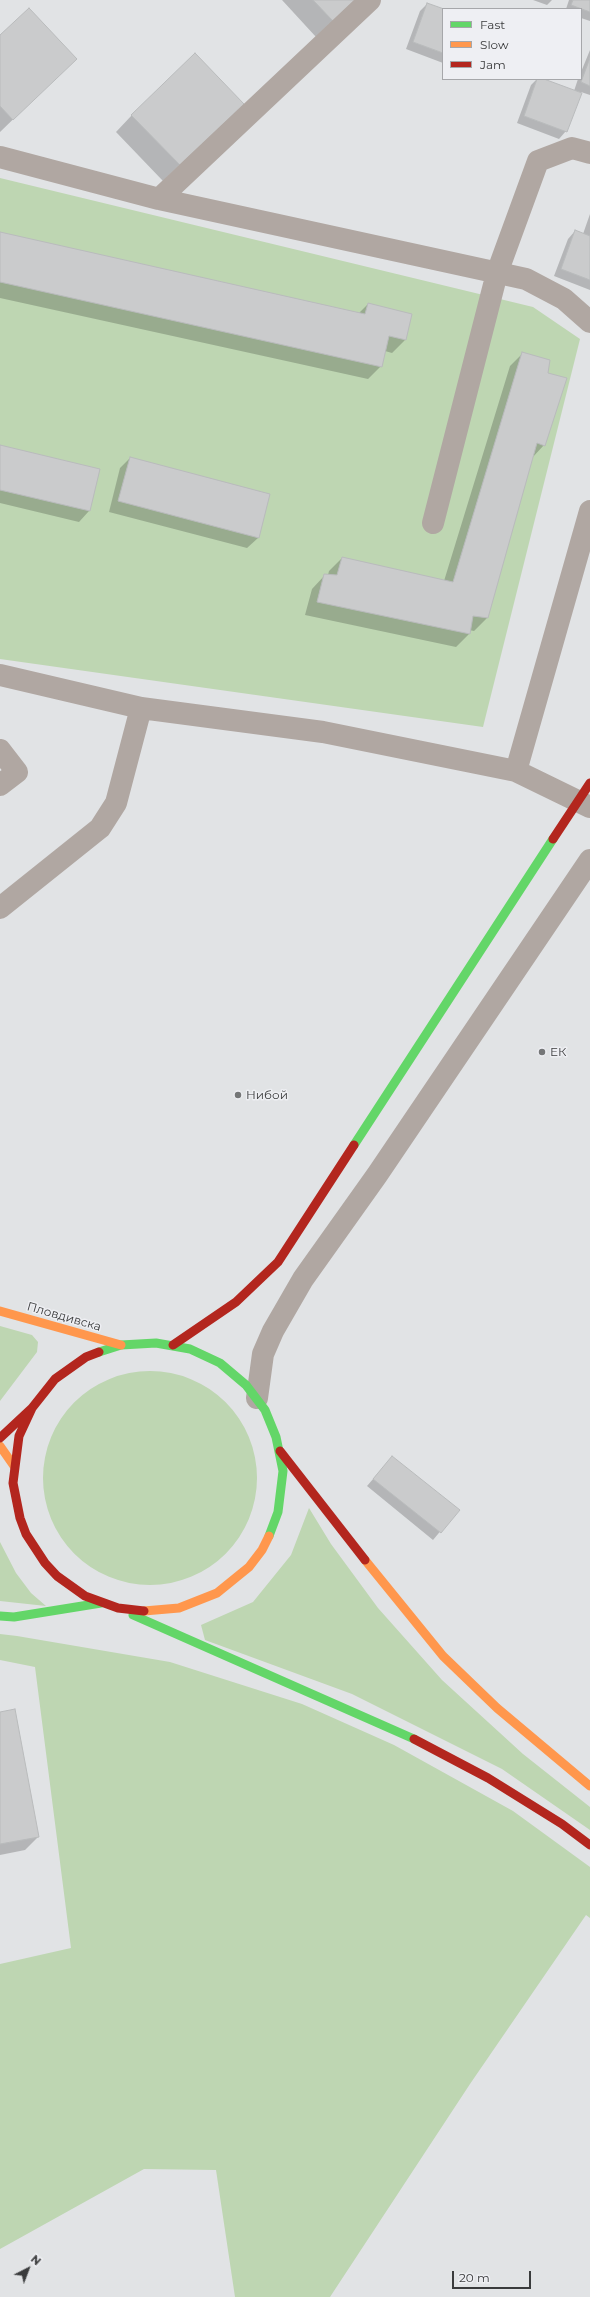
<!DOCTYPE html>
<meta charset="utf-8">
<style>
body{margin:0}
#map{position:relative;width:590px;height:2297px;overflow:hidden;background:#e1e3e5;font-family:Montserrat,sans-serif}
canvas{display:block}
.legend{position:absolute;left:442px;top:8px;width:140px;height:72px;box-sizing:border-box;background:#eeeff3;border:1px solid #a6a7aa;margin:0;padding:5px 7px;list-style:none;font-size:12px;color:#3a3b3c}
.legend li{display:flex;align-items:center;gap:8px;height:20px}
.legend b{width:20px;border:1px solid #a6a7aa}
.north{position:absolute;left:8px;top:2249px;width:40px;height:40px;-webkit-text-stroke:3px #eeeff3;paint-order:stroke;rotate:42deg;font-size:11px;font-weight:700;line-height:16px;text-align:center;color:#3a3b3c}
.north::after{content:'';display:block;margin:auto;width:14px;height:18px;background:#3a3b3c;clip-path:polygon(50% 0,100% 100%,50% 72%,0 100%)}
.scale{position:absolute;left:452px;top:2271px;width:79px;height:18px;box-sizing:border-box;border:2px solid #3a3b3c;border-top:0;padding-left:5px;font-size:12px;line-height:14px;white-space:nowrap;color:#3a3b3c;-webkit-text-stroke:3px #eeeff3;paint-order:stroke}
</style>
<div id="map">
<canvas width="590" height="2297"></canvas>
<ul class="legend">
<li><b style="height:5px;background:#63d668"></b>Fast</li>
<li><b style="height:5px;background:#ff974d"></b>Slow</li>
<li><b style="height:5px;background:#b3261e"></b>Jam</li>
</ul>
<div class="north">N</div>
<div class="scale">20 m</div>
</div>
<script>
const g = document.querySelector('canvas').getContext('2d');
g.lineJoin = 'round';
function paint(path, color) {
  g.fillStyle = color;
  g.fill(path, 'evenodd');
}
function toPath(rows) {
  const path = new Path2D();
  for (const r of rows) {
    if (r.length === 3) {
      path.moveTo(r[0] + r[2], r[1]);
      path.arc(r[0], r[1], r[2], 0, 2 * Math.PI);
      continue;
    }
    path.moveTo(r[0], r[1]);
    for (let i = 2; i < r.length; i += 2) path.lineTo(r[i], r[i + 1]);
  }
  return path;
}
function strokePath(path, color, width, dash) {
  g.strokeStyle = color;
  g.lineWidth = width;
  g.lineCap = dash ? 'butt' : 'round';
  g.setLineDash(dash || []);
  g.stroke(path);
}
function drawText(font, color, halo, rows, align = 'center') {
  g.font = font + ' Montserrat,sans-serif';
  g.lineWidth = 3;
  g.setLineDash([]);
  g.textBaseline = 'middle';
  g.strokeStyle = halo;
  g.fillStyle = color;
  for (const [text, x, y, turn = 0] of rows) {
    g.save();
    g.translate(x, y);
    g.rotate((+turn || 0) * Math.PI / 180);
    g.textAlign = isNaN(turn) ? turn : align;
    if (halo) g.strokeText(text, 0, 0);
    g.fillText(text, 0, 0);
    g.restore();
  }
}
paint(toPath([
 [0,178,533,307,580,339,483,727,0,659],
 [0,1326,32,1335,38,1342,37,1352,0,1401],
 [150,1478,107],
 [309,1508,331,1544,378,1608,442,1680,523,1754,590,1807,590,1830,502,1769,352,1694,205,1640,201,1625,253,1602,291,1555],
 [0,1542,16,1573,31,1593,46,1606,0,1601],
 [0,1634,17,1636,170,1662,302,1704,394,1745,513,1811,590,1867,590,1918,586,1915,470,2084,330,2297,235,2297,216,2170,144,2169,0,2249,0,1964,71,1948,35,1667,0,1660]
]), '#bed6b2');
paint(toPath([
 [282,0,355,0,316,37],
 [533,0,552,0,547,5],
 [569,0,590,0,590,21,581,18,581,9,566,9],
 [427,4,443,10,443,63,406,49,420,11],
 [0,37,59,75,0,132],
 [590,50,590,95,581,92,566,131,559,139,517,123,531,85,537,79,574,91,578,79,581,79,581,72],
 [132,115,226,120,163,181,116,132],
 [590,214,590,290,554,276,568,239,575,231,583,234],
 [0,233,359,313,368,304,405,340,392,353,385,351,381,366,368,379,0,298],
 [523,353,547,374,544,445,532,458,487,618,474,631,469,630,469,634,456,647,305,615,312,589,325,575,328,575,329,571,342,558,444,581,510,366],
 [0,446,99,470,89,511,79,522,0,503],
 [130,458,269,494,258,538,247,548,109,512,120,468],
 [392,1457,458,1510,433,1540,367,1486],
 [0,1713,38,1837,25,1850,0,1855]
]), '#0003');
const building = toPath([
 [313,0,355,0,333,21,313,0],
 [573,0,590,0,590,12,571,5,573,0],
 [427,3,444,9,443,53,413,42,427,3],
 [29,8,77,59,13,120,0,106,0,35,29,8],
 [195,53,244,104,180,165,131,115,195,53],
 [590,58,590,86,581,82,590,58],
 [537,79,544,79,582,93,567,132,524,116,537,79],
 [575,230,590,236,590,280,561,269,575,230],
 [0,232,365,314,368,303,412,314,406,340,389,336,382,367,0,282,0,232],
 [522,352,550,360,548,373,567,378,545,446,537,443,488,618,473,616,470,634,317,602,324,574,337,575,342,557,453,582,522,352],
 [0,445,100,469,90,511,0,490,0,445],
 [130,457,270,494,259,538,118,501,130,457],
 [392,1456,460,1510,441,1533,373,1479,392,1456],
 [15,1709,39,1837,0,1844,0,1712,15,1709]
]);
paint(building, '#cacbcc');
strokePath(building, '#b9bbbc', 1);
strokePath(toPath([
 [0,157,159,199,526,279,564,299,590,322],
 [159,199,370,0],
 [433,523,497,273,538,161,572,148,590,153],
 [0,675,141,708,323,732,516,771,590,807],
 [0,750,17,772,0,785],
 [516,771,590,511],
 [0,908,100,828,116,803,141,708],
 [257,1398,263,1354,273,1331,303,1279,377,1175,590,860]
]), '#b0a7a2', 22);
strokePath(toPath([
 [354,1145,553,839],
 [99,1352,121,1345,156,1343,190,1349,220,1363,246,1385,265,1410,276,1437,283,1471,278,1512,269,1536],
 [133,1615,414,1739],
 [0,1616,14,1617,101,1603]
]), '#63d668', 9);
strokePath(toPath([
 [0,1311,121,1345],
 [0,1446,14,1466],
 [365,1560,443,1656,497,1708,590,1786],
 [144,1611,179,1608,217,1593,249,1567,262,1550,269,1536]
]), '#ff974d', 9);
strokePath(toPath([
 [553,839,590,783],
 [173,1345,236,1302,278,1262,354,1145],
 [32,1408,19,1436,13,1483,20,1518,26,1534,45,1563,57,1576,85,1596,118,1608,144,1611],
 [0,1438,32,1408,55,1379,86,1357,99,1352],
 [280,1451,365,1560],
 [414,1739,488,1778,562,1824,590,1845]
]), '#b3261e', 9);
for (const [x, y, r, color] of [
 [542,1052,4,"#747677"],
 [238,1095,4,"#747677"]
]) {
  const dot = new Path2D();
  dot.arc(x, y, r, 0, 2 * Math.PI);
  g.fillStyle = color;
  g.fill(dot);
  strokePath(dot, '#eeeff3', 1.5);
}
drawText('12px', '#3a3b3c', '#eeeff3', [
 ["ЕК",550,1052],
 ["Нибой",246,1095]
], 'left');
drawText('12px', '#3a3b3c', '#eeeff3', [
 ["Пловдивска",64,1317,16]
]);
</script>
